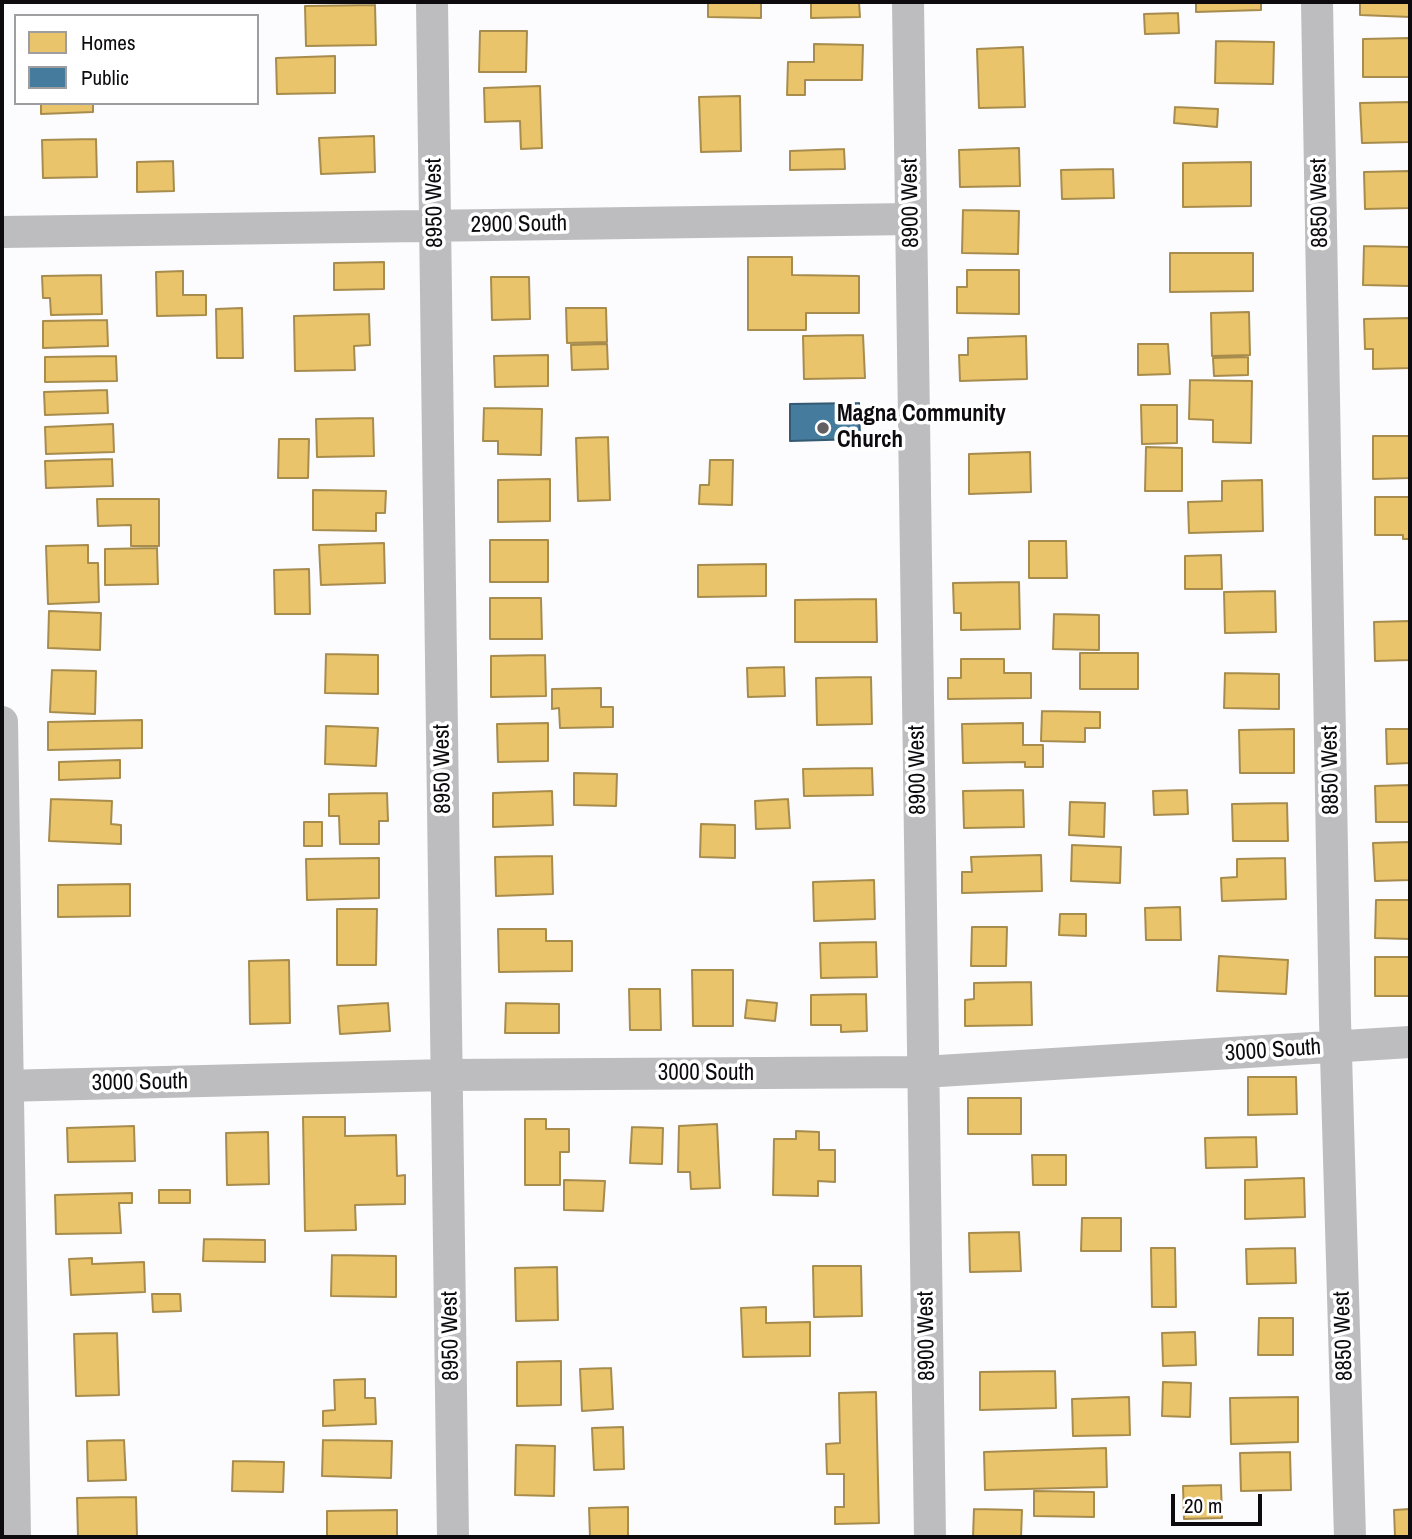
<!DOCTYPE html>
<style>
body{margin:0}
#map{position:relative;width:1412px;height:1539px;overflow:hidden;background:#fcfbfd;font-family:"Archivo Narrow",sans-serif}
canvas{display:block}
.frame{position:absolute;inset:0;border:4px solid #0d0b0e;pointer-events:none}
.legend{position:absolute;left:14px;top:14px;width:245px;height:91px;box-sizing:border-box;background:#fff;border:2px solid #9e9d9f;margin:0;padding:9px 12px;list-style:none;font-size:21px;color:#0d0b0e}
.legend li{display:flex;align-items:center;gap:14px;height:35px}
.legend b{width:35px;border:2px solid #9e9d9f}
.scale{position:absolute;left:1171px;top:1494px;width:91px;height:32px;box-sizing:border-box;border:4px solid #0d0b0e;border-top:0;padding-left:9px;font-size:21px;line-height:24px;white-space:nowrap;color:#0d0b0e;-webkit-text-stroke:5px #fff;paint-order:stroke}
</style>
<div id="map">
<canvas width="1412" height="1539"></canvas>
<div class="frame"></div>
<ul class="legend">
<li><b style="height:19px;background:#e9c46a"></b>Homes</li>
<li><b style="height:19px;background:#457b9d"></b>Public</li>
</ul>
<div class="scale">20 m</div>
</div>
<script>
const g = document.querySelector('canvas').getContext('2d');
g.lineJoin = 'round';
function paint(path, color) {
  g.fillStyle = color;
  g.fill(path, 'evenodd');
}
function toPath(rows) {
  const path = new Path2D();
  for (const r of rows) {
    path.moveTo(r[0], r[1]);
    for (let i = 2; i < r.length; i += 2) path.lineTo(r[i], r[i + 1]);
  }
  return path;
}
function strokePath(path, color, width, dash) {
  g.strokeStyle = color;
  g.lineWidth = width;
  g.lineCap = dash ? 'butt' : 'round';
  g.setLineDash(dash || []);
  g.stroke(path);
}
function drawText(font, color, halo, rows, align = 'center') {
  g.font = font + ' "Archivo Narrow",sans-serif';
  g.lineWidth = 7;
  g.setLineDash([]);
  g.textBaseline = 'middle';
  g.strokeStyle = halo;
  g.fillStyle = color;
  for (const [text, x, y, turn = 0] of rows) {
    g.save();
    g.translate(x, y);
    g.rotate((+turn || 0) * Math.PI / 180);
    g.textAlign = isNaN(turn) ? turn : align;
    if (halo) g.strokeText(text, 0, 0);
    g.fillText(text, 0, 0);
    g.restore();
  }
}
const homes = toPath([
 [708,2,761,2,761,18,708,17,708,2],
 [811,2,859,2,860,17,811,18,811,2],
 [1196,2,1261,2,1261,10,1196,12,1196,2],
 [1360,2,1410,2,1410,17,1360,15,1360,2],
 [375,5,376,45,306,46,305,6,375,5],
 [1178,13,1179,33,1145,34,1144,14,1178,13],
 [480,31,527,31,526,72,479,72,480,31],
 [1410,38,1410,77,1363,77,1363,39,1410,38],
 [1216,41,1274,42,1273,84,1215,83,1216,41],
 [814,44,863,45,862,80,805,80,805,95,787,95,788,62,814,62,814,44],
 [1023,47,1025,107,979,108,977,49,1023,47],
 [335,56,335,93,277,94,276,58,335,56],
 [540,86,542,148,521,149,520,121,485,122,484,88,540,86],
 [740,96,741,151,701,152,699,97,740,96],
 [1410,102,1410,142,1362,143,1360,103,1410,102],
 [41,103,93,103,93,112,41,114,41,103],
 [1175,107,1218,109,1217,127,1174,123,1175,107],
 [374,136,375,172,321,174,319,138,374,136],
 [96,139,97,177,43,178,42,140,96,139],
 [1019,148,1020,186,960,187,959,150,1019,148],
 [844,149,845,169,790,170,790,151,844,149],
 [173,161,174,191,137,192,137,162,173,161],
 [1251,162,1251,206,1183,207,1183,163,1251,162],
 [1113,169,1114,198,1062,199,1061,170,1113,169],
 [1410,171,1410,208,1365,209,1364,172,1410,171],
 [963,210,1019,211,1018,254,962,253,963,210],
 [1364,246,1409,247,1409,286,1363,285,1364,246],
 [1170,253,1253,253,1253,291,1170,292,1170,253],
 [748,257,792,257,792,275,859,276,859,313,806,313,806,330,748,330,748,257],
 [384,262,384,289,334,290,334,263,384,262],
 [967,270,1019,270,1019,314,957,313,957,287,967,287,967,270],
 [183,271,183,295,206,295,206,315,157,316,156,272,183,271],
 [101,275,102,314,51,315,50,298,43,298,42,276,101,275],
 [491,277,529,277,530,319,492,320,491,277],
 [242,308,243,358,217,358,216,309,242,308],
 [566,308,606,308,607,342,567,343,566,308],
 [1249,312,1250,355,1212,356,1211,313,1249,312],
 [369,314,370,345,354,346,355,370,295,371,294,316,369,314],
 [1410,318,1410,368,1373,369,1373,349,1365,349,1364,319,1410,318],
 [107,320,108,346,43,348,43,321,107,320],
 [863,335,865,378,804,379,803,336,863,335],
 [1026,336,1027,379,960,381,959,355,968,355,968,338,1026,336],
 [607,344,608,369,572,370,571,345,607,344],
 [1138,344,1168,344,1170,374,1138,375,1138,344],
 [548,355,548,386,495,387,494,356,548,355],
 [116,356,117,381,45,382,45,357,116,356],
 [1248,357,1248,375,1214,376,1213,358,1248,357],
 [1190,380,1252,381,1251,443,1213,442,1213,420,1189,419,1190,380],
 [107,390,108,413,45,415,44,392,107,390],
 [1141,405,1177,405,1177,443,1142,444,1141,405],
 [484,408,542,409,541,455,498,454,498,441,483,441,484,408],
 [373,418,374,456,317,457,316,419,373,418],
 [113,424,114,452,46,454,45,427,113,424],
 [1373,436,1410,436,1410,478,1373,479,1373,436],
 [608,437,610,500,578,501,576,438,608,437],
 [279,439,309,439,308,478,278,478,279,439],
 [1146,447,1182,448,1182,491,1145,491,1146,447],
 [1030,452,1031,492,969,494,969,454,1030,452],
 [112,459,113,486,46,488,45,461,112,459],
 [710,460,733,460,732,505,699,504,700,485,709,485,710,460],
 [550,479,550,521,498,522,498,480,550,479],
 [1262,480,1263,531,1189,533,1188,502,1222,501,1222,481,1262,480],
 [313,490,386,491,385,513,376,513,376,531,313,530,313,490],
 [1375,497,1410,497,1410,539,1403,539,1403,535,1375,535,1375,497],
 [97,499,159,499,159,546,131,546,131,525,98,526,97,499],
 [490,540,548,540,548,582,490,582,490,540],
 [1029,541,1066,541,1067,578,1029,578,1029,541],
 [384,543,385,583,321,585,319,545,384,543],
 [88,545,88,563,98,563,99,602,48,604,46,546,88,545],
 [157,548,158,584,105,585,105,549,157,548],
 [1221,555,1222,589,1185,589,1185,556,1221,555],
 [766,564,766,596,698,597,698,565,766,564],
 [309,569,310,614,275,614,274,570,309,569],
 [1019,582,1020,629,961,630,961,613,954,613,953,583,1019,582],
 [1275,591,1276,632,1225,633,1224,592,1275,591],
 [490,598,541,598,542,639,490,639,490,598],
 [876,599,877,642,795,642,795,600,876,599],
 [49,611,101,613,100,650,48,648,49,611],
 [1054,614,1099,615,1099,650,1053,649,1054,614],
 [1410,621,1410,660,1375,661,1374,622,1410,621],
 [1080,653,1138,653,1138,689,1080,689,1080,653],
 [326,654,378,655,378,694,325,693,326,654],
 [545,655,546,696,491,697,491,656,545,655],
 [961,659,1004,659,1004,673,1031,673,1031,698,948,699,948,678,961,678,961,659],
 [784,667,785,696,748,697,747,668,784,667],
 [52,670,96,671,95,714,50,712,52,670],
 [1225,673,1279,674,1279,709,1224,708,1225,673],
 [871,677,872,724,817,725,816,678,871,677],
 [601,688,601,707,613,707,613,727,560,728,559,708,552,709,552,689,601,688],
 [1042,711,1100,712,1100,728,1085,728,1085,742,1041,741,1042,711],
 [142,720,142,748,48,750,48,722,142,720],
 [548,723,548,761,498,762,497,724,548,723],
 [1023,723,1023,745,1043,745,1043,767,1025,767,1025,762,963,763,962,724,1023,723],
 [326,726,378,728,376,766,325,764,326,726],
 [1294,729,1294,773,1240,773,1239,730,1294,729],
 [1386,729,1410,729,1410,763,1387,764,1386,729],
 [120,760,120,778,59,780,59,762,120,760],
 [872,768,873,795,804,796,803,769,872,768],
 [574,773,617,774,616,806,574,805,574,773],
 [1410,785,1410,822,1376,822,1375,786,1410,785],
 [1023,790,1024,827,964,828,963,791,1023,790],
 [1187,790,1188,814,1154,815,1153,791,1187,790],
 [552,791,553,825,493,827,493,793,552,791],
 [387,793,388,821,379,821,379,844,340,844,339,816,329,816,329,794,387,793],
 [51,799,112,801,111,824,121,825,121,844,49,841,51,799],
 [788,799,790,828,756,829,755,801,788,799],
 [1070,802,1105,803,1104,837,1069,835,1070,802],
 [1287,803,1288,841,1233,841,1232,804,1287,803],
 [304,822,322,822,322,846,304,846,304,822],
 [701,824,735,825,735,858,700,857,701,824],
 [1410,842,1410,880,1375,881,1373,843,1410,842],
 [1072,845,1121,847,1120,883,1071,881,1072,845],
 [1041,855,1042,891,962,893,962,872,972,872,971,857,1041,855],
 [552,856,553,894,496,896,495,857,552,856],
 [379,858,379,898,307,900,306,859,379,858],
 [1285,858,1286,899,1222,901,1221,878,1237,877,1237,859,1285,858],
 [874,880,875,919,814,921,813,882,874,880],
 [130,884,130,916,58,917,58,885,130,884],
 [1376,900,1410,900,1410,939,1375,938,1376,900],
 [1180,907,1181,940,1146,940,1145,908,1180,907],
 [337,909,377,909,376,965,337,965,337,909],
 [1060,914,1086,914,1086,936,1059,935,1060,914],
 [972,927,1007,927,1006,966,971,966,972,927],
 [498,929,546,929,546,941,572,941,572,971,499,972,498,929],
 [876,942,877,977,821,978,820,943,876,942],
 [1219,956,1288,960,1286,994,1217,991,1219,956],
 [1375,957,1410,957,1410,996,1375,996,1375,957],
 [289,960,290,1023,250,1024,249,961,289,960],
 [692,970,733,970,733,1026,693,1026,692,970],
 [1031,982,1032,1025,965,1026,965,1000,974,999,974,983,1031,982],
 [629,989,660,989,661,1030,630,1030,629,989],
 [866,994,867,1031,841,1032,841,1025,811,1025,811,995,866,994],
 [747,1000,777,1003,775,1021,745,1018,747,1000],
 [388,1003,390,1031,340,1034,338,1006,388,1003],
 [506,1003,559,1004,559,1033,505,1033,506,1003],
 [1248,1077,1296,1077,1297,1114,1248,1115,1248,1077],
 [968,1098,1021,1098,1021,1134,968,1134,968,1098],
 [303,1117,345,1117,345,1136,396,1135,397,1176,405,1175,405,1204,355,1205,356,1230,305,1231,303,1117],
 [525,1119,546,1119,546,1129,569,1129,569,1152,560,1152,560,1185,525,1185,525,1119],
 [717,1124,720,1188,691,1189,690,1172,678,1172,679,1126,717,1124],
 [134,1126,135,1161,68,1162,67,1128,134,1126],
 [632,1127,663,1128,662,1164,630,1163,632,1127],
 [796,1131,819,1132,819,1150,835,1150,835,1182,818,1181,818,1196,773,1195,774,1139,796,1139,796,1131],
 [268,1132,269,1184,227,1185,226,1133,268,1132],
 [1256,1137,1257,1167,1206,1168,1205,1138,1256,1137],
 [1032,1155,1066,1155,1066,1185,1033,1185,1032,1155],
 [1304,1178,1305,1217,1245,1219,1245,1180,1304,1178],
 [564,1180,605,1181,603,1211,564,1210,564,1180],
 [159,1190,190,1190,190,1203,159,1203,159,1190],
 [132,1193,132,1203,119,1203,121,1233,56,1234,55,1195,132,1193],
 [1082,1218,1121,1218,1121,1251,1081,1251,1082,1218],
 [1019,1232,1021,1271,970,1272,969,1233,1019,1232],
 [204,1239,265,1240,265,1262,203,1261,204,1239],
 [1151,1248,1175,1248,1176,1307,1152,1307,1151,1248],
 [1295,1248,1296,1283,1247,1284,1246,1249,1295,1248],
 [332,1255,396,1256,396,1297,331,1296,332,1255],
 [92,1258,92,1264,144,1262,145,1292,71,1295,69,1259,92,1258],
 [813,1266,861,1266,862,1316,814,1317,813,1266],
 [557,1267,558,1320,516,1321,515,1268,557,1267],
 [152,1294,180,1294,181,1311,153,1312,152,1294],
 [766,1307,766,1323,810,1322,810,1356,743,1357,741,1308,766,1307],
 [1259,1318,1293,1318,1293,1355,1258,1355,1259,1318],
 [1195,1332,1196,1365,1163,1366,1162,1333,1195,1332],
 [117,1333,119,1395,76,1396,74,1334,117,1333],
 [561,1361,561,1405,517,1406,517,1362,561,1361],
 [611,1368,613,1409,582,1411,580,1369,611,1368],
 [1055,1371,1056,1408,980,1410,980,1372,1055,1371],
 [365,1379,365,1398,375,1398,376,1424,323,1426,323,1411,335,1410,334,1380,365,1379],
 [1163,1382,1191,1383,1190,1417,1162,1416,1163,1382],
 [876,1392,879,1523,835,1524,835,1507,844,1507,844,1474,827,1474,826,1444,840,1443,839,1393,876,1392],
 [1129,1397,1130,1435,1073,1436,1072,1399,1129,1397],
 [1298,1397,1298,1442,1231,1444,1230,1398,1298,1397],
 [623,1427,624,1469,594,1470,592,1428,623,1427],
 [124,1440,126,1480,88,1481,87,1441,124,1440],
 [323,1440,392,1441,391,1478,322,1476,323,1440],
 [516,1445,555,1446,554,1496,515,1495,516,1445],
 [1106,1448,1107,1487,985,1490,984,1452,1106,1448],
 [1290,1452,1291,1490,1241,1491,1240,1453,1290,1452],
 [233,1461,284,1462,283,1492,232,1491,233,1461],
 [1221,1485,1222,1518,1184,1519,1183,1486,1221,1485],
 [1034,1491,1094,1492,1094,1517,1034,1516,1034,1491],
 [136,1497,137,1537,78,1537,77,1498,136,1497],
 [628,1507,628,1537,590,1537,589,1508,628,1507],
 [974,1509,1022,1510,1021,1537,973,1537,974,1509],
 [1410,1509,1410,1537,1395,1537,1394,1510,1410,1509],
 [397,1510,397,1537,327,1537,327,1511,397,1510]
]);
paint(homes, '#e9c46a');
strokePath(homes, '#a78c4e', 2);
const public = toPath([
 [859,403,860,439,790,441,790,404,859,403]
]);
paint(public, '#457b9d');
strokePath(public, '#345972', 2);
strokePath(toPath([
 [432,2,453,1537],
 [908,2,930,1537],
 [1317,2,1335,1020,1350,1537],
 [2,232,911,219],
 [2,722,15,1537],
 [2,1086,447,1075,923,1072,1410,1042]
]), '#bdbcbe', 32);
for (const [x, y, r, color] of [
 [823,428,7,"#615f62"]
]) {
  const dot = new Path2D();
  dot.arc(x, y, r, 0, 2 * Math.PI);
  g.fillStyle = color;
  g.fill(dot);
  strokePath(dot, '#fff', 2.5);
}
drawText('23px', '#0d0b0e', '#fff', [
 ["8950 West",435,203,-91],
 ["8900 West",911,203,-91],
 ["8850 West",1320,203,-91],
 ["2900 South",519,225,-1],
 ["8950 West",443,769,-91],
 ["8900 West",918,770,-91],
 ["8850 West",1331,770,-91],
 ["3000 South",1273,1051,-4],
 ["3000 South",706,1074],
 ["3000 South",140,1083,-1],
 ["8950 West",451,1336,-91],
 ["8900 West",927,1336,-91],
 ["8850 West",1344,1336,-92]
]);
drawText('bold 23px', '#0d0b0e', '#fff', [
 ["Magna Community",837,415],
 ["Church",837,441]
], 'left');
</script>
